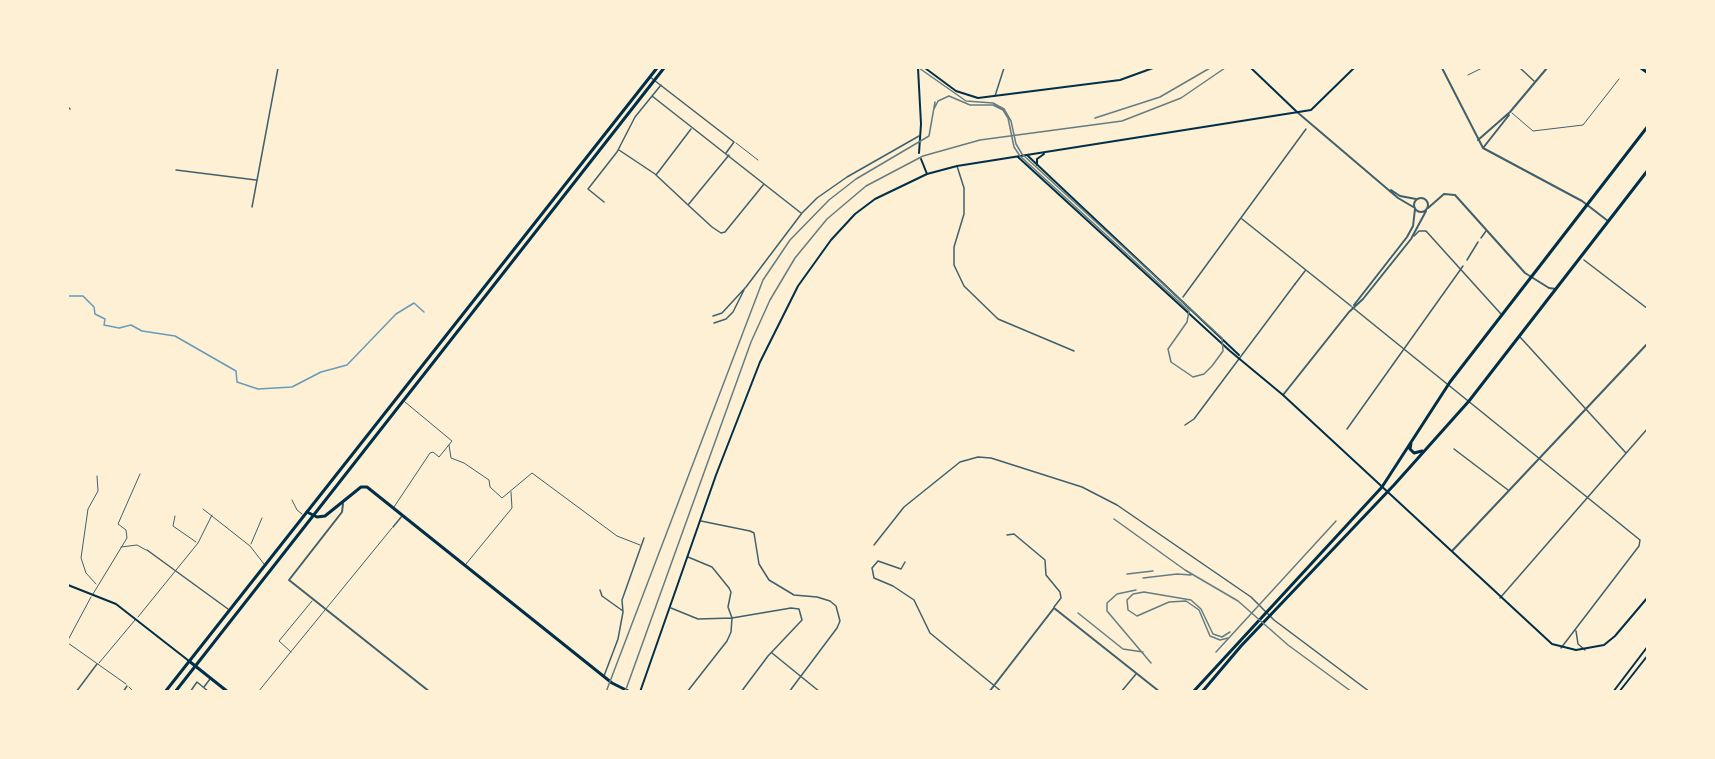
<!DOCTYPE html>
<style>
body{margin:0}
#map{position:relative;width:1715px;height:759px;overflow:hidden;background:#fdf0d5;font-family:"Sofia Sans Condensed",sans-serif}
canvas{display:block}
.frame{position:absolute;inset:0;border:69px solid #fdf0d5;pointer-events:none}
</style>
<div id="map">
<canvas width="1715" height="759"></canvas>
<div class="frame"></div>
</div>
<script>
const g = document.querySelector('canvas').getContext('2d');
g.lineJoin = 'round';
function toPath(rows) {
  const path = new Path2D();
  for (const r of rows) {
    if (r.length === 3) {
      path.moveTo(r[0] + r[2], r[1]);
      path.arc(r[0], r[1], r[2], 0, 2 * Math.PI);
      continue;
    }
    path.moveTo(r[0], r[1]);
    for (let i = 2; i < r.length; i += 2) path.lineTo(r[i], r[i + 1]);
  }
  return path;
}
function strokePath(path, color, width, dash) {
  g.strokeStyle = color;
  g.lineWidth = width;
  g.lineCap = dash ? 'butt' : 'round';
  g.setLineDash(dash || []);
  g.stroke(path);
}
strokePath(toPath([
 [68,296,83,296,94,307,95,314,105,319,104,325,119,328,131,325,142,331,175,336,236,371,237,382,258,389,292,387,321,372,347,365,396,314,414,303,424,312]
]), '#669bbc', 1.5);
strokePath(toPath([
 [1468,75,1482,68],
 [1512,113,1533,131,1583,125,1619,79],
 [736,143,758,160],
 [449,445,451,458,464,463,489,480,490,487,502,498,532,473,617,536,640,545],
 [292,500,297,510,302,514],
 [394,507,430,453,433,452,439,457,452,441,405,402],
 [203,509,250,546,264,564],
 [175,516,173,526,196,542],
 [251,544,262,518],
 [121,547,137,545,146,550],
 [466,564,512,508,511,492],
 [96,584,86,573,81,558,88,509,98,491,97,476],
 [93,594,127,538,126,530,118,524,140,474],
 [138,617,198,543,212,515],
 [68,640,91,597],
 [68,643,126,684],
 [291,652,279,641,312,601],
 [99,663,135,620],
 [129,687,134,692],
 [258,692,392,528]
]), '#3f606c', 1);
strokePath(toPath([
 [1242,219,1351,306],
 [1584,260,1648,309],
 [1295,284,1305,271],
 [1183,297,1306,129]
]), '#3f606c', 1.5);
strokePath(toPath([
 [1520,68,1534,81],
 [650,77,734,142,726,153],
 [652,96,801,213],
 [995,96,1004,68],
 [68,107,70,109],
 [619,150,655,174],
 [729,155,688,205,712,227,721,233,725,232,764,184],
 [957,166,964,188,964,214,954,247,954,265,964,286,998,319,1074,351],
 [176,170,256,180],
 [604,202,588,189,617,152,635,117,661,85],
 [687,204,656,175,691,129],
 [252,207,278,68],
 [1414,236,1419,231,1426,231,1501,314],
 [1481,238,1486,231],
 [1467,260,1478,242],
 [1352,307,1640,540,1639,546,1561,648],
 [713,316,722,313,746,287,802,213,817,198,847,177,919,136],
 [714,323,726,319,733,312,744,290],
 [1520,337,1626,453],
 [1185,425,1194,419,1295,284],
 [1347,429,1463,266],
 [1454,449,1508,490],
 [701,521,750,531,754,533,759,564,769,580,794,595,817,597,830,601,836,606,840,621,837,628,789,692],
 [393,527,402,516],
 [1007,535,1014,534,1045,560,1046,575,1060,592,1061,598,1054,607],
 [874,545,904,507,960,462,978,457,991,458,1082,487,1117,505,1251,597,1274,620,1370,692],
 [147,550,228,609],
 [905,562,901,569,878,561,872,568,874,578,893,586,914,600,930,633,1002,692],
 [600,590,602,596,623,611],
 [1500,598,1648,428],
 [671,608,698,619,732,618,791,608,799,609,802,620,768,656,741,692],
 [1576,631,1578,644,1585,650],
 [772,653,820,692],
 [604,676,618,639,623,612,622,600,644,538],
 [204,687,210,679],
 [76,692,97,664],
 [123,692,127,686],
 [190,692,197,682,209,692],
 [687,692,727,641,731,632,732,618,728,607,731,592,729,588,712,567,688,557],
 [1121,692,1136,674]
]), '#3f606c', 1.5);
strokePath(toPath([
 [1442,68,1483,148,1582,201,1608,221],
 [1297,112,1398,198,1415,208],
 [1478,140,1510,112,1547,68],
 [1483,148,1509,115],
 [1391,190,1400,196,1416,199],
 [1421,205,7],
 [1428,208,1444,194,1455,195,1525,273,1549,288,1556,289],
 [1354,305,1407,237,1413,226,1415,209],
 [1283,395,1349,312,1363,299,1411,239,1426,211],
 [343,504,342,512,289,580,430,692],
 [1452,551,1648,343],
 [989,692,1054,608,1160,692]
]), '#3f606c', 2);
strokePath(toPath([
 [918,68,921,124,919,153],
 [925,68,956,91,978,98,1120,80,1153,68],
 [1251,68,1297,112],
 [1028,156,1239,355],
 [1018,157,1230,351,1283,395,1552,644,1576,650,1604,645,1615,636,1648,597],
 [921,159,927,174],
 [1037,165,1037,159,1044,154],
 [68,585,116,604,189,661],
 [640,692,716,475,760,362,798,286,831,240,855,214,875,199,927,174,957,166,1311,110,1354,68],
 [1613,692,1648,646],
 [1619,692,1648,655]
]), '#003049', 2);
strokePath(toPath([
 [1641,68,1648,73],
 [1411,443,1410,449,1414,453,1422,451],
 [307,512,317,517,325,516,361,487,367,487,612,683,630,692],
 [189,661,228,692],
 [1193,692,1382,487,1450,382,1648,126],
 [1202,692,1241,646,1394,485,1469,401,1648,170]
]), '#003049', 3);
strokePath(toPath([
 [165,692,657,68],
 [175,692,664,68]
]), '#003049', 3);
strokePath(toPath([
 [919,68,966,101,993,103,1004,109,1011,121,1016,144,1022,154,1222,338,1223,351,1212,366,1204,374,1193,377,1171,362,1168,349,1187,322,1189,311,1020,156,1014,147,1008,118,1003,110,993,105,970,105,949,96,938,101,934,109],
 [1136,590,1117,594,1107,603,1107,611,1151,663],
 [1078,613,1123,649,1143,652],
 [1228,638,1220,640,1210,636,1199,610,1186,601,1169,602,1137,616,1128,610,1127,600,1133,594,1144,592,1191,600,1201,609,1213,634,1222,637,1230,632],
 [1216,652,1336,521],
 [606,692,763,280,790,240,829,200,856,179,929,136,935,102]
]), '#657d81', 1.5);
strokePath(toPath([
 [1095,118,1160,97,1210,68],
 [1114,519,1185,570,1238,601,1288,645,1352,692],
 [1127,574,1153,571],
 [1143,578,1177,574,1191,575],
 [625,692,751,342,770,300,795,258,827,219,866,186,923,156,980,140,1122,121,1181,98,1225,68]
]), '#657d81', 1.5);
</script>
